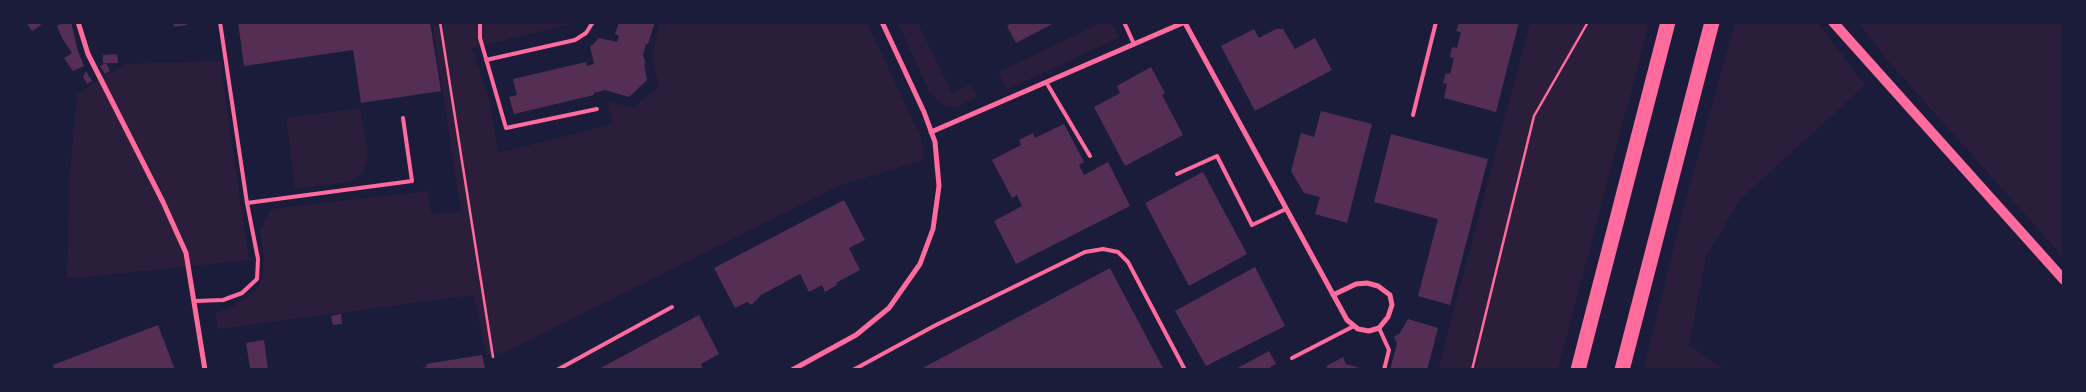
<!DOCTYPE html>
<style>
body{margin:0}
#map{position:relative;width:2086px;height:392px;overflow:hidden;background:#1b1b3a;font-family:"Noto Sans",sans-serif}
canvas{display:block}
.frame{position:absolute;inset:0;border:24px solid #1b1b3a;pointer-events:none}
</style>
<div id="map">
<canvas width="2086" height="392"></canvas>
<div class="frame"></div>
</div>
<script>
const g = document.querySelector('canvas').getContext('2d');
g.lineJoin = 'round';
function paint(path, color) {
  g.fillStyle = color;
  g.fill(path, 'evenodd');
}
function toPath(rows) {
  const path = new Path2D();
  for (const r of rows) {
    path.moveTo(r[0], r[1]);
    for (let i = 2; i < r.length; i += 2) path.lineTo(r[i], r[i + 1]);
  }
  return path;
}
function strokePath(path, color, width, dash) {
  g.strokeStyle = color;
  g.lineWidth = width;
  g.lineCap = dash ? 'butt' : 'round';
  g.setLineDash(dash || []);
  g.stroke(path);
}
paint(toPath([
 [660,22,867,23,921,137,924,160,841,185,506,352,486,355,474,295,218,329,215,313,233,306,255,292,263,277,264,258,260,230,271,209,428,191,431,214,461,212,432,23,576,23,472,48,490,103,498,153,613,124,608,101,633,108,659,86,652,56],
 [1103,22,1112,23,1120,37,1007,90,998,72],
 [898,23,918,23,952,93,971,84,978,97,955,108,943,105,929,91],
 [1530,23,1649,23,1558,369,1438,370],
 [1735,23,1818,23,1865,85,1740,200,1706,257,1689,345,1724,369,1644,369,1686,199],
 [1859,23,2063,23,2063,257,1889,62],
 [220,61,249,260,67,279,69,182,77,94,125,64],
 [360,108,368,150,367,162,363,172,353,181,342,183,295,189,286,118]
]), '#2a1e3b');
paint(toPath([
 [26,22,39,22,41,25,32,31],
 [63,22,71,22,78,51,84,66,73,71,64,58,72,53,62,38,57,26],
 [173,22,187,22,187,25,174,27],
 [238,22,430,22,441,91,361,103,353,50,244,66],
 [619,22,655,22,648,44,646,44,643,55,646,64,644,63,647,80,629,97,605,90,594,93,594,95,514,114,509,97,517,95,513,79,586,62,587,66,594,64,590,47,599,38,617,42,619,36,615,34],
 [1013,22,1056,22,1016,43,1007,26],
 [1519,22,1496,112,1444,98,1447,84,1443,83,1446,73,1450,74,1454,58,1450,57,1452,47,1457,48,1461,32,1456,31,1459,23],
 [1254,29,1259,38,1276,29,1283,29,1295,49,1315,38,1332,70,1255,111,1221,46],
 [117,54,118,63,103,63,103,55],
 [106,63,110,71,105,74,100,66],
 [1151,67,1165,93,1162,95,1183,135,1125,166,1094,107,1120,93,1117,86],
 [86,71,92,81,87,84,83,77],
 [1321,111,1372,124,1347,223,1315,214,1320,197,1304,193,1291,171,1301,133,1314,137],
 [1064,124,1084,162,1079,165,1084,175,1108,162,1130,206,1016,264,994,221,1022,206,1017,195,1012,198,992,160,1021,145,1019,140,1033,133,1035,138],
 [1391,134,1488,159,1450,305,1418,296,1438,219,1374,202],
 [1203,172,1247,254,1189,286,1145,203],
 [844,200,865,240,849,248,860,270,836,283,837,285,825,292,822,285,809,292,800,274,761,295,752,305,747,302,735,308,714,268],
 [1255,267,1285,326,1206,366,1175,311],
 [1110,268,1164,370,919,370],
 [341,314,342,324,333,325,331,316],
 [699,315,719,354,701,364,703,370,597,370],
 [1408,319,1438,328,1427,370,1390,370,1397,343,1394,337,1400,333],
 [158,325,175,370,54,370,53,365],
 [264,340,268,370,246,370,250,368,246,343],
 [1269,351,1276,364,1270,367,1272,370,1234,370],
 [482,355,485,368,421,370,421,368,427,367,426,364],
 [1343,357,1346,364,1367,370,1326,370,1327,366]
]), '#542f53');
strokePath(toPath([
 [440,22,493,357],
 [1472,370,1534,116,1588,22]
]), '#ff6b9d', 2.5);
strokePath(toPath([
 [220,22,247,203,412,181,403,118],
 [480,22,480,38,506,128,597,109],
 [1124,22,1134,44],
 [486,60,575,40,586,33,593,22],
 [1046,82,1090,156],
 [1413,115,1436,22],
 [1177,174,1217,156,1252,225,1286,209],
 [195,301,223,300,242,293,257,279,258,259,247,203],
 [1379,328,1389,350,1384,370],
 [1292,358,1354,326],
 [557,370,672,307],
 [853,370,934,326,1085,252,1103,249,1118,252,1128,262,1185,370]
]), '#ff6b9d', 4);
strokePath(toPath([
 [78,22,88,54,163,202,186,253,205,370],
 [1185,23,1347,320,1358,329,1369,331,1379,328,1388,317,1392,305,1390,295,1378,286,1367,283,1356,284,1333,295],
 [931,132,1185,22],
 [792,370,856,335,889,308,920,264,933,229,939,186,935,142,924,112,882,22]
]), '#ff6b9d', 5);
strokePath(toPath([
 [1833,22,2064,280]
]), '#ff6b9d', 10);
strokePath(toPath([
 [1578,370,1668,22],
 [1622,370,1712,22]
]), '#ff6b9d', 15);
</script>
